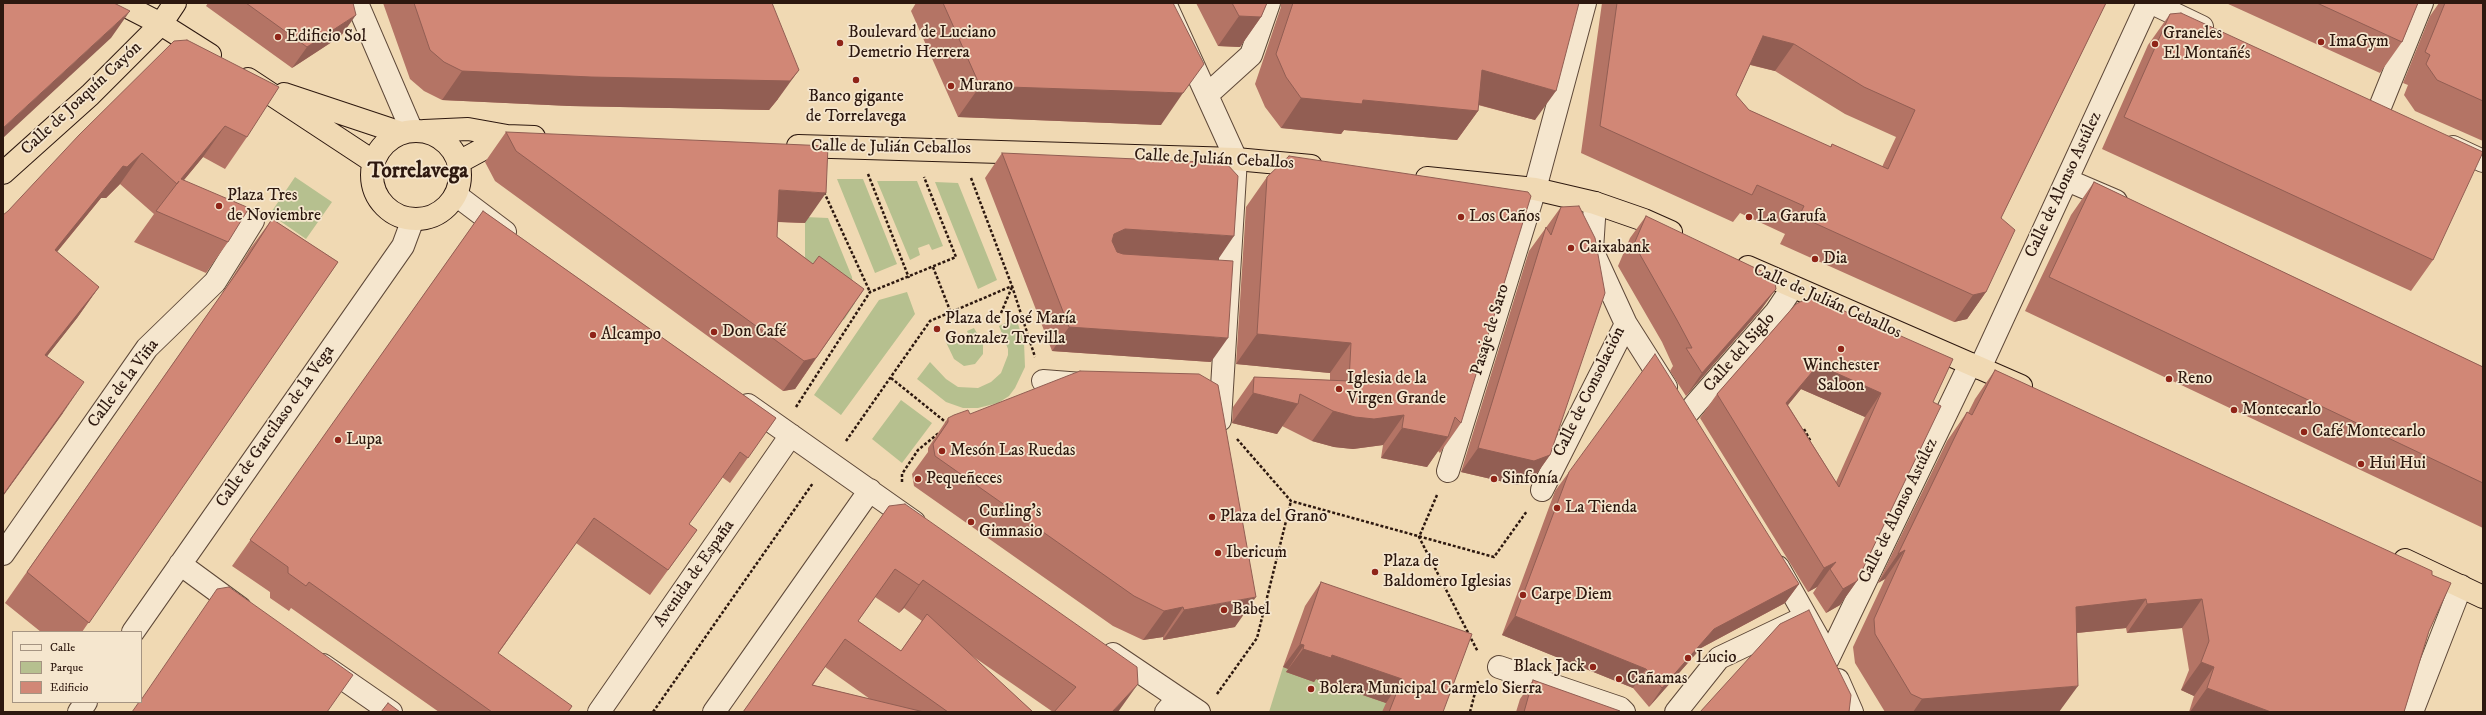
<!DOCTYPE html>
<meta charset="utf-8">
<style>
body{margin:0}
#map{position:relative;width:2486px;height:715px;overflow:hidden;background:#f0d9b3;font-family:"IM FELL DW Pica",serif}
canvas{display:block}
.frame{position:absolute;inset:0;border:4px solid #2d180f;pointer-events:none}
.legend{position:absolute;left:12px;top:631px;width:130px;height:72px;box-sizing:border-box;background:#f5e6ce;border:1px solid #a59482;margin:0;padding:5px 7px;list-style:none;font-size:12px;color:#2d180f}
.legend li{display:flex;align-items:center;gap:8px;height:20px}
.legend b{width:20px;border:1px solid #a59482}
</style>
<div id="map">
<canvas width="2486" height="715"></canvas>
<div class="frame"></div>
<ul class="legend">
<li><b style="height:5px;background:#f5e6ce"></b>Calle</li>
<li><b style="height:11px;background:#b6c08f"></b>Parque</li>
<li><b style="height:11px;background:#d18776"></b>Edificio</li>
</ul>
</div>
<script>
const g = document.querySelector('canvas').getContext('2d');
g.lineJoin = 'round';
function paint(path, color) {
  g.fillStyle = color;
  g.fill(path, 'evenodd');
}
function toPath(rows) {
  const path = new Path2D();
  for (const r of rows) {
    if (r.length === 3) {
      path.moveTo(r[0] + r[2], r[1]);
      path.arc(r[0], r[1], r[2], 0, 2 * Math.PI);
      continue;
    }
    path.moveTo(r[0], r[1]);
    for (let i = 2; i < r.length; i += 2) path.lineTo(r[i], r[i + 1]);
  }
  return path;
}
function strokePath(path, color, width, dash) {
  g.strokeStyle = color;
  g.lineWidth = width;
  g.lineCap = dash ? 'butt' : 'round';
  g.setLineDash(dash || []);
  g.stroke(path);
}
function drawText(font, color, halo, rows, align = 'center') {
  g.font = font + ' "IM FELL DW Pica",serif';
  g.lineWidth = 3.5;
  g.setLineDash([]);
  g.textBaseline = 'middle';
  g.strokeStyle = halo;
  g.fillStyle = color;
  for (const [text, x, y, turn = 0] of rows) {
    g.save();
    g.translate(x, y);
    g.rotate((+turn || 0) * Math.PI / 180);
    g.textAlign = isNaN(turn) ? turn : align;
    if (halo) g.strokeText(text, 0, 0);
    g.fillText(text, 0, 0);
    g.restore();
  }
}
paint(toPath([
 [295,177,332,202,306,239,270,214],
 [837,179,863,179,897,264,875,273],
 [877,181,917,181,943,246,932,250,929,244,918,248,920,255,910,260],
 [935,182,958,183,997,280,978,289],
 [805,217,828,218,852,277,855,303,844,320,798,286,805,278],
 [907,292,915,314,841,415,814,395,879,300],
 [1016,318,1024,342,1025,367,1015,388,1009,396,998,403,978,408,963,408,946,402,917,379,930,362,946,379,958,387,978,388,991,382,1001,373,1008,355,1008,349,999,326],
 [974,328,983,344,983,354,975,364,964,366,954,359,945,340,952,337,955,343,970,338,967,331],
 [901,400,932,423,902,463,872,439],
 [1283,667,1288,669,1287,672,1315,678,1415,712,1269,712]
]), '#b6c08f');
const minor = toPath([
 [357,3,412,131],
 [1165,3,1236,159,1220,420],
 [2152,3,2202,27],
 [1208,94,1251,55,1269,3],
 [2378,112,2422,3],
 [2453,147,2483,161],
 [2067,180,2116,201],
 [456,195,505,232],
 [1595,203,1592,250,1626,324,1666,387],
 [1980,368,2148,3],
 [1043,381,1082,384],
 [748,405,914,522],
 [1685,416,1776,312,1792,288],
 [1448,471,1535,189,1585,3],
 [1542,490,1626,324],
 [3,554,147,348,215,282,253,221],
 [180,564,240,608],
 [1778,567,1818,638],
 [133,632,403,246,413,219],
 [1113,654,1199,712],
 [1828,659,1970,364],
 [323,665,391,712],
 [1499,667,1620,708,1624,712],
 [1838,680,1852,712],
 [79,712,86,702],
 [599,712,791,435],
 [714,712,870,490],
 [1166,712,1178,698],
 [1676,712,1719,658,1799,620],
 [2412,712,2461,586]
]);
const highway = toPath([
 [120,3,161,24,210,55],
 [248,79,374,162],
 [284,94,401,133],
 [416,175,44],
 [424,131,468,129,507,136,534,137],
 [798,146,1236,159,1311,166],
 [459,162,507,136],
 [3,173,90,95,161,24,175,3],
 [1427,178,1535,189,1595,203,1644,220,1671,232],
 [1748,267,2021,386],
 [2405,560,2483,597]
]);
strokePath(minor, '#5e4838', 24);
strokePath(highway, '#2d180f', 24);
strokePath(toPath([
 [868,174,909,278],
 [971,178,1012,286,1035,357],
 [824,192,870,292],
 [933,267,951,313],
 [1001,313,1012,287],
 [891,378,948,424],
 [796,407,870,292,956,257,924,177],
 [1804,429,1811,442],
 [1237,439,1291,501,1494,557,1527,511],
 [846,441,930,321,1012,286],
 [902,482,902,474,918,450,940,432],
 [1437,495,1419,537,1478,652],
 [1217,694,1257,638,1291,501],
 [653,712,813,483],
 [1470,712,1478,681]
]), '#2d180f', 2.5, [3, 2]);
strokePath(minor, '#f5e6ce', 22);
strokePath(highway, '#f0d9b3', 22);
paint(toPath([
 [208,3,353,3,341,36,292,68,206,6],
 [383,3,772,3,778,99,769,110,570,106,442,100,424,91,410,79],
 [916,3,1173,3,1161,125,958,117,911,11],
 [1196,3,1267,3,1261,17,1240,47,1218,46],
 [1280,3,1579,3,1535,120,1478,105,1478,111,1457,140,1344,130,1341,134,1281,128,1265,107,1255,84,1281,7],
 [1602,3,2106,3,2001,218,1986,292,1967,319,1954,322,1780,244,1785,234,1740,213,1733,222,1581,153],
 [1750,65,1775,71,1845,114,1896,137,1882,167,1832,144,1830,147,1749,110,1736,95],
 [2226,3,2418,3,2402,42,2380,73],
 [2439,3,2483,3,2483,141,2415,111,2404,95,2408,85,2403,83,2430,16],
 [2170,14,2433,260,2411,291,2102,149,2148,45],
 [187,40,247,137,225,169,203,157,184,180,228,242,206,273,134,242,154,214,120,184,106,198,101,198,57,252,99,287,77,318,46,357,63,413,3,496,8,211],
 [506,132,805,223,777,222,777,237,813,264,864,289,795,389,783,391,495,181,485,162],
 [1002,153,1218,260,1211,362,1052,351,985,178],
 [1267,177,1461,423,1440,453,1438,451,1427,467,1381,458,1383,445,1353,449,1334,447,1312,441,1282,426,1277,434,1232,423,1233,407,1254,377,1330,380,1330,373,1236,364,1246,207],
 [2094,182,2483,367,2483,528,2025,311,2071,215],
 [1561,207,1550,455,1533,479,1517,485,1461,472,1529,251],
 [483,211,776,418,730,483,722,477,689,524,697,530,650,595,576,543,498,654,568,712,439,712,291,608,289,611,270,598,270,592,232,566],
 [1646,216,1776,289,1760,311,1686,396,1670,371,1673,366,1662,342,1618,266,1630,238],
 [272,219,338,262,82,632,41,632,5,603,226,288,250,249],
 [1796,304,1933,402,1857,581,1840,605,1826,613,1813,593,1817,587,1808,592,1700,418,1717,394],
 [1801,389,1865,417,1836,482,1788,405],
 [1995,370,2432,575,2429,631,2404,712,2189,712,2194,696,2181,690,2189,670,2182,628,2127,633,2126,628,2077,633,2059,712,1885,712,1855,663,1853,647,1885,579,1878,583,1947,441,1967,412,1968,413,1975,399],
 [970,414,1235,627,1163,640,1163,637,1143,640,1113,626,914,486,912,474,928,452,928,448,948,418],
 [1569,472,1799,584,1785,603,1701,648,1649,707,1633,688,1502,635,1555,491],
 [889,506,1118,712,1053,712,971,655,1033,712,743,712],
 [875,597,899,613,904,608,922,621,901,651,858,621],
 [825,667,870,699,813,685],
 [1321,582,1443,712,1382,712,1386,703,1316,679,1314,682,1286,672,1288,669,1283,667,1305,606],
 [1533,680,1620,712,1516,712,1520,699]
]), '#b47465');
paint(toPath([
 [130,11,111,38,3,138,3,128],
 [356,15,341,36,292,68,307,47],
 [1239,16,1261,17,1240,47,1218,46],
 [1763,36,1794,44,1775,71,1744,63],
 [799,70,778,99,769,110,570,106,442,100,462,71],
 [1482,70,1556,91,1535,120,1461,100],
 [980,86,1183,93,1161,125,958,117],
 [1301,98,1363,100,1478,111,1457,140,1344,130,1341,134,1281,128],
 [225,126,203,157,159,210,181,179],
 [142,153,120,184,106,198,101,198,33,281,55,250,123,166],
 [779,190,826,193,805,223,758,221],
 [1125,229,1234,236,1217,261,1108,254,1114,234],
 [99,287,77,318,23,387,45,355],
 [1776,289,1760,311,1686,396,1702,373],
 [1986,292,1967,319,1954,322,1973,295],
 [1069,327,1228,338,1211,362,1052,351],
 [1257,334,1351,343,1330,373,1236,364],
 [816,358,795,389,783,391,804,361],
 [1818,365,1881,393,1865,417,1801,389,1770,427,1786,403],
 [84,382,63,413,3,496,3,495],
 [1253,393,1298,404,1277,434,1232,423],
 [1333,411,1404,415,1383,445,1353,449,1334,447,1312,441],
 [1402,428,1448,437,1427,467,1381,458],
 [1478,448,1550,455,1533,479,1517,485,1461,472],
 [1905,550,1885,579,1878,583,1898,554],
 [1836,562,1830,569,1817,587,1808,592,1824,568],
 [923,580,904,608,899,613,919,585],
 [1857,581,1840,605,1826,613,1843,589],
 [1799,584,1785,603,1701,648,1649,707,1662,688,1714,629],
 [1256,597,1235,627,1163,640,1184,610],
 [2146,599,2126,628,2056,635,2076,607],
 [2202,599,2182,628,2127,633,2147,604],
 [1183,607,1163,637,1143,640,1164,611],
 [1515,616,1646,669,1633,688,1502,635],
 [1300,644,1304,645,1288,669,1283,667],
 [1303,649,1332,655,1402,679,1386,703,1316,679,1314,682,1286,672],
 [2201,662,2214,667,2194,696,2181,690],
 [1138,684,1118,712,1112,712],
 [2078,686,2059,712,1913,712,1922,699],
 [2207,688,2271,712,2190,712]
]), '#925e53');
const building = toPath([
 [3,3,114,3,130,11,3,128,3,3],
 [246,3,353,3,356,15,307,47,246,3],
 [414,3,772,3,799,70,790,81,591,77,462,71,444,62,430,50,414,3],
 [943,3,1173,3,1204,64,1183,93,980,86,943,3],
 [1232,3,1267,3,1261,17,1239,16,1232,3],
 [1293,3,1579,3,1556,91,1482,70,1478,111,1363,100,1362,104,1301,98,1286,77,1276,54,1293,3],
 [1617,3,2106,3,2001,218,2015,230,1986,292,1973,295,1799,216,1804,206,1757,185,1752,195,1600,126,1617,3],
 [1763,36,1794,44,1864,87,1915,110,1888,169,1832,144,1831,147,1749,110,1736,95,1763,36],
 [2317,3,2418,3,2402,42,2317,3],
 [2445,3,2483,3,2483,101,2437,80,2426,64,2430,55,2425,52,2445,3],
 [2181,13,2483,152,2433,260,2124,117,2170,14,2181,13],
 [187,40,279,87,247,137,225,126,181,179,249,208,228,242,156,211,179,181,177,184,142,153,127,167,123,166,55,250,99,287,45,355,84,382,3,495,3,215,8,211,79,135,174,41,187,40],
 [506,132,828,146,826,193,779,190,777,237,813,264,819,256,864,289,816,358,804,361,516,151,506,132],
 [1002,153,1226,163,1238,176,1234,236,1125,229,1114,234,1112,241,1117,252,1123,254,1233,261,1228,338,1069,327,1002,153],
 [1289,156,1528,192,1531,196,1461,423,1455,417,1448,437,1402,428,1404,415,1374,419,1355,417,1333,411,1300,394,1298,404,1253,393,1254,377,1349,381,1351,343,1257,334,1267,177,1289,156],
 [2094,182,2483,367,2483,483,2049,277,2094,182],
 [1579,206,1595,238,1605,293,1550,455,1534,461,1478,448,1546,227,1551,235,1561,207,1579,206],
 [483,211,776,418,748,458,740,452,719,482,689,524,697,530,668,570,594,518,498,653,572,706,568,712,492,712,309,582,306,586,288,573,288,567,250,540,483,211],
 [1646,216,1774,277,1776,289,1702,373,1686,348,1692,348,1677,320,1634,244,1646,216],
 [272,219,338,262,89,623,27,572,247,258,272,219],
 [1808,298,1817,299,1953,359,1933,402,1941,406,1857,581,1843,589,1830,569,1836,562,1824,568,1717,394,1796,304,1808,298],
 [1818,365,1881,393,1839,487,1786,403,1818,365],
 [1655,354,1799,584,1714,629,1662,688,1646,669,1515,616,1569,472,1655,354],
 [1995,370,2432,571,2432,575,2451,583,2429,631,2404,712,2271,712,2207,688,2214,667,2201,662,2209,641,2202,599,2147,604,2146,599,2076,607,2078,686,1922,699,1911,694,1875,634,1874,619,1905,550,1898,554,1967,412,1972,415,1995,370],
 [1080,371,1199,374,1218,385,1256,597,1184,610,1183,607,1164,611,1134,596,935,456,933,444,948,422,948,418,954,415,968,410,970,414,1080,371],
 [905,504,1137,667,1138,684,1112,712,1054,712,1076,687,923,580,919,585,895,569,858,621,901,651,927,614,1033,712,948,712,845,639,812,685,924,712,743,712,889,506,905,504],
 [1321,582,1472,634,1443,712,1389,712,1402,679,1332,655,1331,658,1303,649,1304,645,1300,644,1321,582],
 [229,587,353,675,327,712,132,712,139,702,141,702,141,700,217,589,229,587],
 [1809,610,1851,695,1849,712,1700,712,1780,624,1809,610],
 [1533,680,1620,711,1620,712,1524,712,1533,680],
 [388,703,400,712,381,712,388,703]
]);
paint(building, '#d18776');
strokePath(building, '#925e53', 1);
for (const [x, y, r, color] of [
 [278,37,4,"#8f2418"],
 [2321,42,4,"#8f2418"],
 [840,43,4,"#8f2418"],
 [2155,44,4,"#8f2418"],
 [856,80,4,"#8f2418"],
 [951,86,4,"#8f2418"],
 [219,206,4,"#8f2418"],
 [1461,217,4,"#8f2418"],
 [1749,217,4,"#8f2418"],
 [1571,248,4,"#8f2418"],
 [1815,259,4,"#8f2418"],
 [937,329,4,"#8f2418"],
 [714,332,4,"#8f2418"],
 [593,335,4,"#8f2418"],
 [1841,349,4,"#8f2418"],
 [2169,379,4,"#8f2418"],
 [1339,389,4,"#8f2418"],
 [2234,410,4,"#8f2418"],
 [2304,432,4,"#8f2418"],
 [338,440,4,"#8f2418"],
 [942,451,4,"#8f2418"],
 [2361,464,4,"#8f2418"],
 [918,479,4,"#8f2418"],
 [1494,479,4,"#8f2418"],
 [1557,508,4,"#8f2418"],
 [1212,517,4,"#8f2418"],
 [971,522,4,"#8f2418"],
 [1218,553,4,"#8f2418"],
 [1375,572,4,"#8f2418"],
 [1523,595,4,"#8f2418"],
 [1224,610,4,"#8f2418"],
 [1688,658,4,"#8f2418"],
 [1593,667,4,"#8f2418"],
 [1619,679,4,"#8f2418"],
 [1311,689,4,"#8f2418"]
]) {
  const dot = new Path2D();
  dot.arc(x, y, r, 0, 2 * Math.PI);
  g.fillStyle = color;
  g.fill(dot);
  strokePath(dot, '#f5e6ce', 1.5);
}
drawText('17px', '#2d180f', '#f5e6ce', [
 ["Boulevard de Luciano",848,33],
 ["Demetrio Herrera",848,53],
 ["Graneles",2163,34],
 ["El Montañés",2163,54],
 ["Edificio Sol",286,37],
 ["ImaGym",2329,42],
 ["Murano",959,86],
 ["Banco gigante",856,97,"center"],
 ["de Torrelavega",856,117,"center"],
 ["Plaza Tres",227,196],
 ["de Noviembre",227,216],
 ["Los Caños",1469,217],
 ["La Garufa",1757,217],
 ["Caixabank",1579,248],
 ["Dia",1823,259],
 ["Plaza de José María",945,319],
 ["Gonzalez Trevilla",945,339],
 ["Don Café",722,332],
 ["Alcampo",601,335],
 ["Winchester",1841,366,"center"],
 ["Saloon",1841,386,"center"],
 ["Iglesia de la",1347,379],
 ["Virgen Grande",1347,399],
 ["Reno",2177,379],
 ["Montecarlo",2242,410],
 ["Café Montecarlo",2312,432],
 ["Lupa",346,440],
 ["Mesón Las Ruedas",950,451],
 ["Hui Hui",2369,464],
 ["Pequeñeces",926,479],
 ["Sinfonía",1502,479],
 ["La Tienda",1565,508],
 ["Curling's",979,512],
 ["Gimnasio",979,532],
 ["Plaza del Grano",1220,517],
 ["Ibericum",1226,553],
 ["Plaza de",1383,562],
 ["Baldomero Iglesias",1383,582],
 ["Carpe Diem",1531,595],
 ["Babel",1232,610],
 ["Lucio",1696,658],
 ["Black Jack",1585,667,"right"],
 ["Cañamas",1627,679],
 ["Bolera Municipal Carmelo Sierra",1319,689]
], 'left');
drawText('17px', '#2d180f', '#f5e6ce', [
 ["Calle de Joaquín Cayón",82,99,-43],
 ["Calle de Julián Ceballos",891,148,1],
 ["Calle de Julián Ceballos",1214,160,3],
 ["Calle de Alonso Astúlez",2064,185,-65],
 ["Calle de Julián Ceballos",1827,302,24],
 ["Pasaje de Saro",1491,330,-73],
 ["Calle del Siglo",1740,353,-49],
 ["Calle de la Viña",124,384,-53],
 ["Calle de Consolación",1590,392,-64],
 ["Calle de Garcilaso de la Vega",276,427,-55],
 ["Calle de Alonso Astúlez",1899,511,-64],
 ["Avenida de España",695,574,-55]
]);
drawText('bold 21px', '#2d180f', '#f5e6ce', [
 ["Torrelavega",418,173]
]);
</script>
